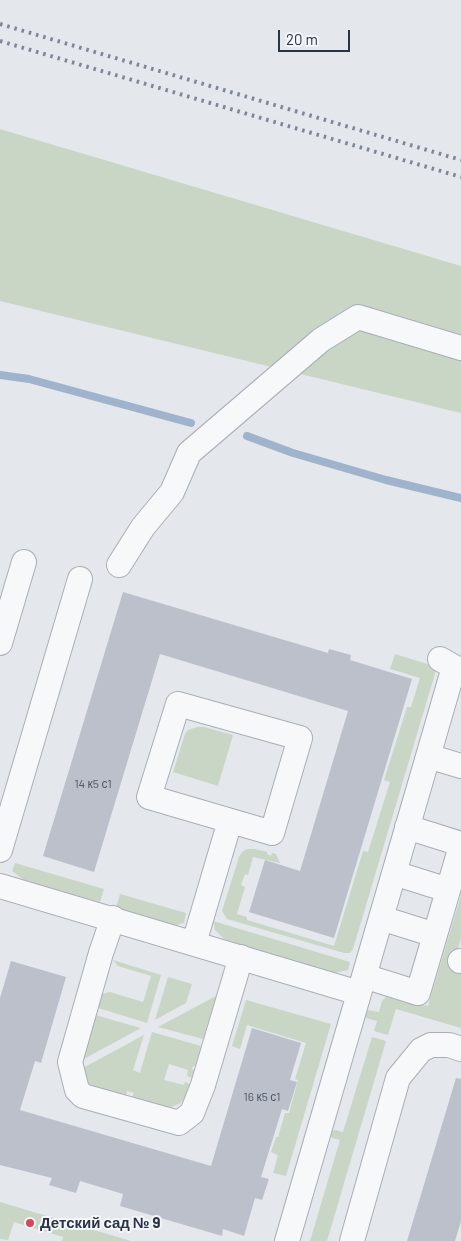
<!DOCTYPE html>
<meta charset="utf-8">
<style>
body{margin:0}
#map{position:relative;width:461px;height:1241px;overflow:hidden;background:#e4e7ec;font-family:Barlow,sans-serif}
canvas{display:block}
.scale{position:absolute;left:278px;top:30px;width:72px;height:22px;box-sizing:border-box;border:2px solid #2b3445;border-top:0;padding-left:6px;font-size:15px;line-height:18px;white-space:nowrap;color:#2b3445;-webkit-text-stroke:4px #f4f6f9;paint-order:stroke}
</style>
<div id="map">
<canvas width="461" height="1241"></canvas>
<div class="scale">20 m</div>
</div>
<script>
const g = document.querySelector('canvas').getContext('2d');
g.lineJoin = 'round';
function paint(path, color) {
  g.fillStyle = color;
  g.fill(path, 'evenodd');
}
function toPath(rows) {
  const path = new Path2D();
  for (const r of rows) {
    path.moveTo(r[0], r[1]);
    for (let i = 2; i < r.length; i += 2) path.lineTo(r[i], r[i + 1]);
  }
  return path;
}
function strokePath(path, color, width, dash) {
  g.strokeStyle = color;
  g.lineWidth = width;
  g.lineCap = dash ? 'butt' : 'round';
  g.setLineDash(dash || []);
  g.stroke(path);
}
function drawText(font, color, halo, rows, align = 'center') {
  g.font = font + ' Barlow,sans-serif';
  g.lineWidth = 4;
  g.setLineDash([]);
  g.textBaseline = 'middle';
  g.strokeStyle = halo;
  g.fillStyle = color;
  for (const [text, x, y, turn = 0] of rows) {
    g.save();
    g.translate(x, y);
    g.rotate((+turn || 0) * Math.PI / 180);
    g.textAlign = isNaN(turn) ? turn : align;
    if (halo) g.strokeText(text, 0, 0);
    g.fillText(text, 0, 0);
    g.restore();
  }
}
paint(toPath([
 [0,129,461,266,461,413,0,301],
 [395,654,437,667,353,949,350,953,344,953,227,919,222,911,239,857,242,852,247,849,255,849,267,852,267,854,271,856,272,853,276,854,280,863,253,857,248,875,245,874,241,885,245,887,237,914,247,917,247,920,334,946,363,851,368,852,390,782,384,780,407,707,411,707,420,678,390,669],
 [197,727,204,727,233,735,218,786,173,772,185,734,188,730],
 [15,863,104,889,100,902,25,881,12,871],
 [120,894,186,913,184,923,176,925,116,908],
 [461,895,461,938,453,967,461,970,461,1028,396,1009,388,1035,374,1031,377,1021,366,1018,365,1012,368,1010,379,1012,382,1001,386,997,428,1006],
 [213,921,350,962,348,970,334,973,225,940,215,930],
 [113,960,161,975,147,1023,98,1008,102,994,110,992,143,1002,151,976,118,966],
 [168,977,192,984,186,1003,155,1020],
 [216,996,203,1039,158,1027],
 [246,1000,331,1024,286,1176,273,1173,278,1155,271,1152,276,1137,278,1137,285,1113,289,1113,298,1080,295,1079,306,1043,247,1025,240,1049,232,1046],
 [95,1015,141,1028,82,1060],
 [152,1032,201,1046,195,1066,193,1066,192,1069,194,1070,192,1078,187,1076,188,1070,169,1064,164,1080,184,1085,185,1082,190,1084,185,1098,179,1104,171,1107,162,1108,132,1098,134,1093,127,1091,126,1096,95,1087,88,1083,85,1079,81,1069,144,1035,133,1070,140,1073],
 [372,1037,386,1041,327,1241,310,1241,340,1140,332,1138,330,1134,331,1131,335,1130,343,1132],
 [0,1202,131,1241,62,1241,63,1237,14,1222,8,1240,0,1239]
]), '#c9d6c5');
strokePath(toPath([
 [0,375,29,379,191,423],
 [247,436,293,453,386,480,461,498]
]), '#9fb4cc', 8);
paint(toPath([
 [123,592,328,653,329,649,351,655,350,660,412,679,334,938,249,912,265,860,300,871,348,711,160,654,94,872,43,856],
 [11,961,66,977,41,1063,35,1061,20,1110,211,1166,252,1028,301,1043,290,1080,297,1082,288,1111,282,1109,261,1177,269,1179,262,1200,255,1198,244,1236,223,1229,222,1236,120,1206,123,1194,80,1181,76,1193,49,1185,52,1178,0,1165,0,998],
 [456,1078,461,1079,461,1221,455,1241,407,1241]
]), '#bbc0ca');
const minor = toPath([
 [119,565,143,527,172,492,189,453,321,340,358,317,461,348],
 [0,643,24,562],
 [178,704,300,738,272,833,149,797,178,704],
 [428,756,461,766],
 [407,827,461,844],
 [0,850,80,579],
 [394,873,448,890],
 [0,886,359,993],
 [113,918,101,953,70,1062,77,1090,83,1096,179,1123,192,1113,203,1085,241,957],
 [381,918,435,935],
 [194,943,230,821],
 [460,961,461,961],
 [364,976,418,993,461,846],
 [287,1241,454,667,440,659],
 [352,1241,398,1078,421,1050,431,1045,449,1045,461,1049]
]);
strokePath(minor, '#a9aeb7', 26);
strokePath(minor, '#f7f8fa', 24);
strokePath(toPath([
 [0,24,461,160],
 [0,41,461,177]
]), '#7d8696', 4, [2.5, 5]);
for (const [x, y, r, color] of [
 [30,1223,5,"#d1495b"]
]) {
  const dot = new Path2D();
  dot.arc(x, y, r, 0, 2 * Math.PI);
  g.fillStyle = color;
  g.fill(dot);
  strokePath(dot, '#f4f6f9', 2);
}
drawText('12px', '#4f5766', null, [
 ["14 к5 с1",93,784],
 ["16 к5 с1",262,1097]
]);
drawText('bold 15px', '#2b3445', '#f4f6f9', [
 ["Детский сад № 9",40,1223]
], 'left');
</script>
